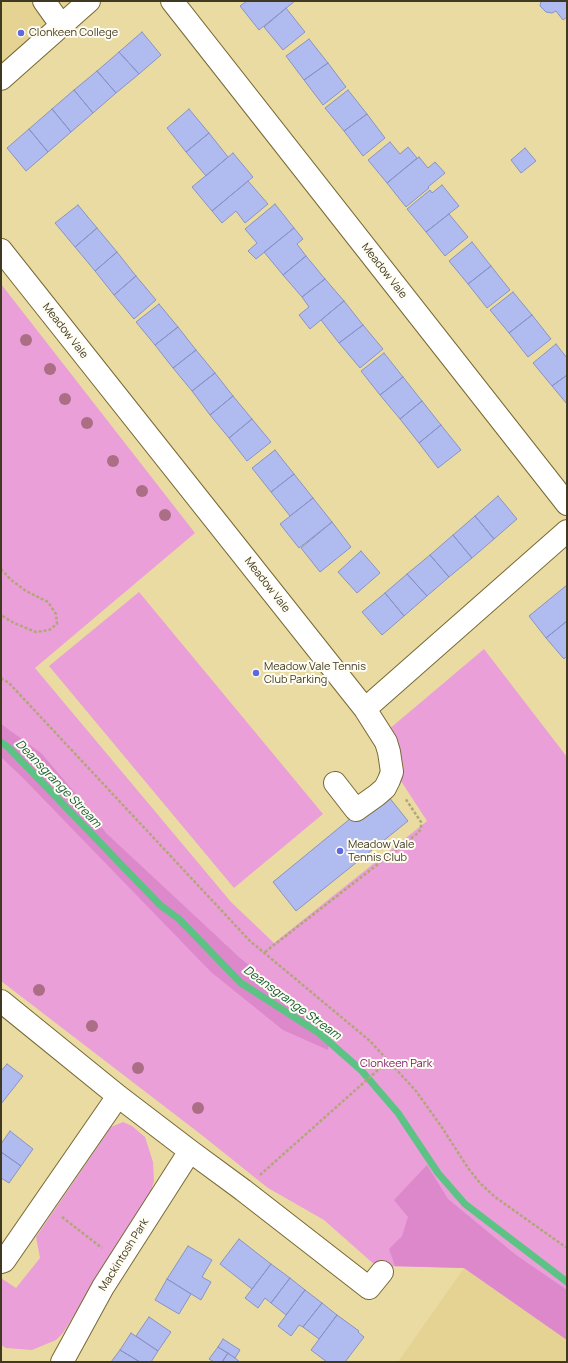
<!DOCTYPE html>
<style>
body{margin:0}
#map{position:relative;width:568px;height:1363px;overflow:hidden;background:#eadba3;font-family:Manrope,sans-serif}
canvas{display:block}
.frame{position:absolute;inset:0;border:2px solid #3f3922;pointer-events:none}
</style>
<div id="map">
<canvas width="568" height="1363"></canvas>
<div class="frame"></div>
</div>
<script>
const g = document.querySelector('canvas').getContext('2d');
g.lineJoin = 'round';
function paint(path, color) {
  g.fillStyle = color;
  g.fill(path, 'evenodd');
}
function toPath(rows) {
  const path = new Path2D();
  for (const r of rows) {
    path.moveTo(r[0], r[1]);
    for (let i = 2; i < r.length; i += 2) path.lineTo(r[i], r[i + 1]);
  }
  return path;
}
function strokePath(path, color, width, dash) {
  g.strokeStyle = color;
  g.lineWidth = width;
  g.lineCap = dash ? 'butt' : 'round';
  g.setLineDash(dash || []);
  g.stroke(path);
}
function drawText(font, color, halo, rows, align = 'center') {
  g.font = font + ' Manrope,sans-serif';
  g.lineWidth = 4;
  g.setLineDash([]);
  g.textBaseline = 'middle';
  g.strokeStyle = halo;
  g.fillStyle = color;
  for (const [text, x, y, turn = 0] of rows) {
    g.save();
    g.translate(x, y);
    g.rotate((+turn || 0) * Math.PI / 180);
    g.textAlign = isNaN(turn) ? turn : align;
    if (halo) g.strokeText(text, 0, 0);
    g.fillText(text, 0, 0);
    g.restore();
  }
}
paint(toPath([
 [1,1,80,1,1,65],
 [464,1268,567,1340,567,1362,398,1362]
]), '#e4d393');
paint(toPath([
 [1,284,195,533,35,668,231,902,274,943,427,821,375,741,484,649,567,757,567,1340,464,1268,376,1266,324,1220,268,1188,203,1136,1,981],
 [139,592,323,814,234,888,49,666],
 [123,1122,132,1126,145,1137,153,1162,154,1181,150,1194,63,1333,56,1340,32,1350,6,1348,1,1345,1,1278,16,1288,40,1258,36,1237,111,1127]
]), '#ea9fd9');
paint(toPath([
 [1,724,41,753,82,801,106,833,240,958,276,987,309,1011,321,1022,330,1033,328,1050,283,1030,211,972,23,778,1,757],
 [427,1165,448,1199,516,1255,567,1290,567,1340,464,1268,395,1266,389,1249,402,1236,408,1217,394,1200]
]), '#dc88cb');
strokePath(toPath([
 [1,742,9,748,160,905,179,919,241,983,319,1033,361,1070,398,1113,438,1173,465,1204,567,1282]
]), '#5cc385', 7);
const building = toPath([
 [247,1,295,1,259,30,240,6,247,1],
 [541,1,567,1,567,17,563,20,556,11,552,13,546,12,540,6,541,1],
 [286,8,305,32,283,50,264,27,286,8],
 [142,32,161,55,139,74,119,52,142,32],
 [309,39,328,63,304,80,286,56,309,39],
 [119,52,139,74,116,93,97,71,119,52],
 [328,63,346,87,323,105,304,80,328,63],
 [97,71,116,93,93,113,74,90,97,71],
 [74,90,93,113,71,132,52,109,74,90],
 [348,90,367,114,344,131,325,108,348,90],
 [52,109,71,132,48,152,29,129,52,109],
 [189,109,209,133,186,152,167,128,189,109],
 [367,114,385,138,363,156,344,131,367,114],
 [29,129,48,152,26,171,7,148,29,129],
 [209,133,228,157,206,176,186,152,209,133],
 [390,142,400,154,408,147,417,158,387,183,368,160,390,142],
 [525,148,536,161,521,173,511,160,525,148],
 [233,153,253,177,212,211,192,187,233,153],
 [419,157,428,168,435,162,445,173,428,187,429,188,406,207,387,183,419,157],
 [248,181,268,204,245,223,236,211,222,223,212,211,248,181],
 [442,185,459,206,426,232,407,209,430,190,432,193,442,185],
 [275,204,294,228,256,259,248,251,257,243,245,229,275,204],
 [78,205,97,228,75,247,55,223,78,205],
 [449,214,468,237,445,256,426,232,449,214],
 [97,228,117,252,95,271,75,247,97,228],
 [294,228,303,239,297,244,306,256,283,275,264,252,294,228],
 [472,242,491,266,468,284,449,261,472,242],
 [117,252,136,276,114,295,95,271,117,252],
 [306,256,325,279,302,297,283,275,306,256],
 [491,266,510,290,487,308,468,284,491,266],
 [136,276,156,300,134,319,114,295,136,276],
 [325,279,344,301,310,329,299,315,309,307,302,297,325,279],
 [513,292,532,315,509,333,490,310,513,292],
 [344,301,363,325,339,343,321,320,344,301],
 [159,304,178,327,155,345,136,322,159,304],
 [532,315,551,339,528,357,509,333,532,315],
 [363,325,383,349,360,368,339,343,363,325],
 [178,327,196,350,173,368,155,345,178,327],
 [556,344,567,358,567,375,552,386,533,363,556,344],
 [196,350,215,373,192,391,173,368,196,350],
 [384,353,403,377,380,395,361,371,384,353],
 [215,373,233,396,210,415,192,391,215,373],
 [567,375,567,404,552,386,567,375],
 [403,377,422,401,400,419,380,395,403,377],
 [233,396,252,419,229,438,210,415,233,396],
 [422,401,441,425,419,443,400,419,422,401],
 [252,419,271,442,247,461,229,438,252,419],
 [441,425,461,450,438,468,419,443,441,425],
 [275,450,294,474,271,492,252,468,275,450],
 [294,474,313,498,290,516,271,492,294,474],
 [498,496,517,519,494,539,475,516,498,496],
 [313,498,332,522,299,548,280,524,313,498],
 [475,516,494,539,472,558,453,535,475,516],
 [332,522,351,547,320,572,301,548,332,522],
 [453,535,472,558,449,577,430,555,453,535],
 [361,551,380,573,357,593,338,572,361,551],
 [430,555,449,577,427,596,407,574,430,555],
 [407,574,427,596,404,616,385,593,407,574],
 [567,585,567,621,546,638,529,616,567,585],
 [385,593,404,616,382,635,362,612,385,593],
 [567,621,567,656,564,659,546,638,567,621],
 [384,791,408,821,296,911,273,882,384,791],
 [7,1064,23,1076,1,1104,1,1071,7,1064],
 [10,1131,33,1149,21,1166,1,1152,1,1144,10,1131],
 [1,1152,21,1166,9,1183,1,1178,1,1152],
 [239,1239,271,1264,252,1289,220,1264,239,1239],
 [188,1246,212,1260,202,1277,211,1282,201,1300,167,1279,188,1246],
 [271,1264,290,1278,271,1303,265,1298,258,1308,245,1298,271,1264],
 [290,1278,305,1290,286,1315,271,1303,290,1278],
 [167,1279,191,1294,179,1314,155,1300,167,1279],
 [305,1290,322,1303,303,1327,299,1325,291,1336,278,1326,305,1290],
 [322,1303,337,1315,319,1339,303,1327,322,1303],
 [337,1315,359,1331,358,1332,364,1337,345,1362,327,1362,311,1350,337,1315],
 [149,1317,171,1332,158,1351,136,1336,149,1317],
 [131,1333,158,1351,151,1362,140,1362,120,1350,131,1333],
 [223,1339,240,1350,235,1358,218,1347,223,1339],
 [218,1347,228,1353,222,1362,214,1362,209,1359,218,1347],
 [120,1350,140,1362,111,1362,120,1350],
 [228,1353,235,1358,240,1362,222,1362,228,1353]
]);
paint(building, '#b0bbef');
strokePath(building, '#8892c4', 1);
const minor = toPath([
 [44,1,61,25],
 [172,1,567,504],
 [1,79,89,1],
 [1,250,365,709,567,531],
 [335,783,356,810,377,795,385,788,389,780,392,772,389,752,386,742,365,709],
 [1,1001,118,1096,190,1151,243,1190,369,1288,382,1272],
 [1,1262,4,1261,118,1096],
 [62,1362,103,1287,190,1151]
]);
strokePath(minor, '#776934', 24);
strokePath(toPath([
 [1,569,10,579,26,591,48,602,56,614,57,624,49,630,36,632,14,623,1,615],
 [1,678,9,683,250,941,370,1041,416,1091,441,1126,468,1168,480,1183,495,1197,567,1248],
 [265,952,418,833,421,829,421,822,405,798],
 [260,1175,388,1061],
 [62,1217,102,1248]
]), '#b2a679', 2.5, [3, 2]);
strokePath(minor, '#fff', 22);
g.fillStyle = '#ac6e84';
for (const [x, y] of [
 [26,340],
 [50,369],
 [65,399],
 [87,423],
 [113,461],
 [142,491],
 [165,515],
 [39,990],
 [92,1026],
 [138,1068],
 [198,1108]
]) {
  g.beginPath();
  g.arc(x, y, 6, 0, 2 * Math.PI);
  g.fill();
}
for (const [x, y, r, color] of [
 [21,33,4,"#5d69e1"],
 [256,673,4,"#5d69e1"],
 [340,851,4,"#5d69e1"]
]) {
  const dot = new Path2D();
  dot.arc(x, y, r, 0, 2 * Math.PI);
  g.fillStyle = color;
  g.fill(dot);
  strokePath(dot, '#fffcf1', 1.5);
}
drawText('11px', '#3f3922', '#fffcf1', [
 ["Clonkeen College",29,33],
 ["Meadow Vale Tennis",264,667],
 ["Club Parking",264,680],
 ["Meadow Vale",348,845],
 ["Tennis Club",348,858]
], 'left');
drawText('11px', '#3f3922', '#fffcf1', [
 ["Meadow Vale",384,271,52],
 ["Meadow Vale",65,331,52],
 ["Meadow Vale",267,585,52],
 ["Mackintosh Park",124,1255,-58]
]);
drawText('11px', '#7a156b', '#fffcf1', [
 ["Clonkeen Park",396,1064]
]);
drawText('italic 12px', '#0f5c34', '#fffcf1', [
 ["Deansgrange Stream",58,784,46],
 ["Deansgrange Stream",292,1003,36]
]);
</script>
